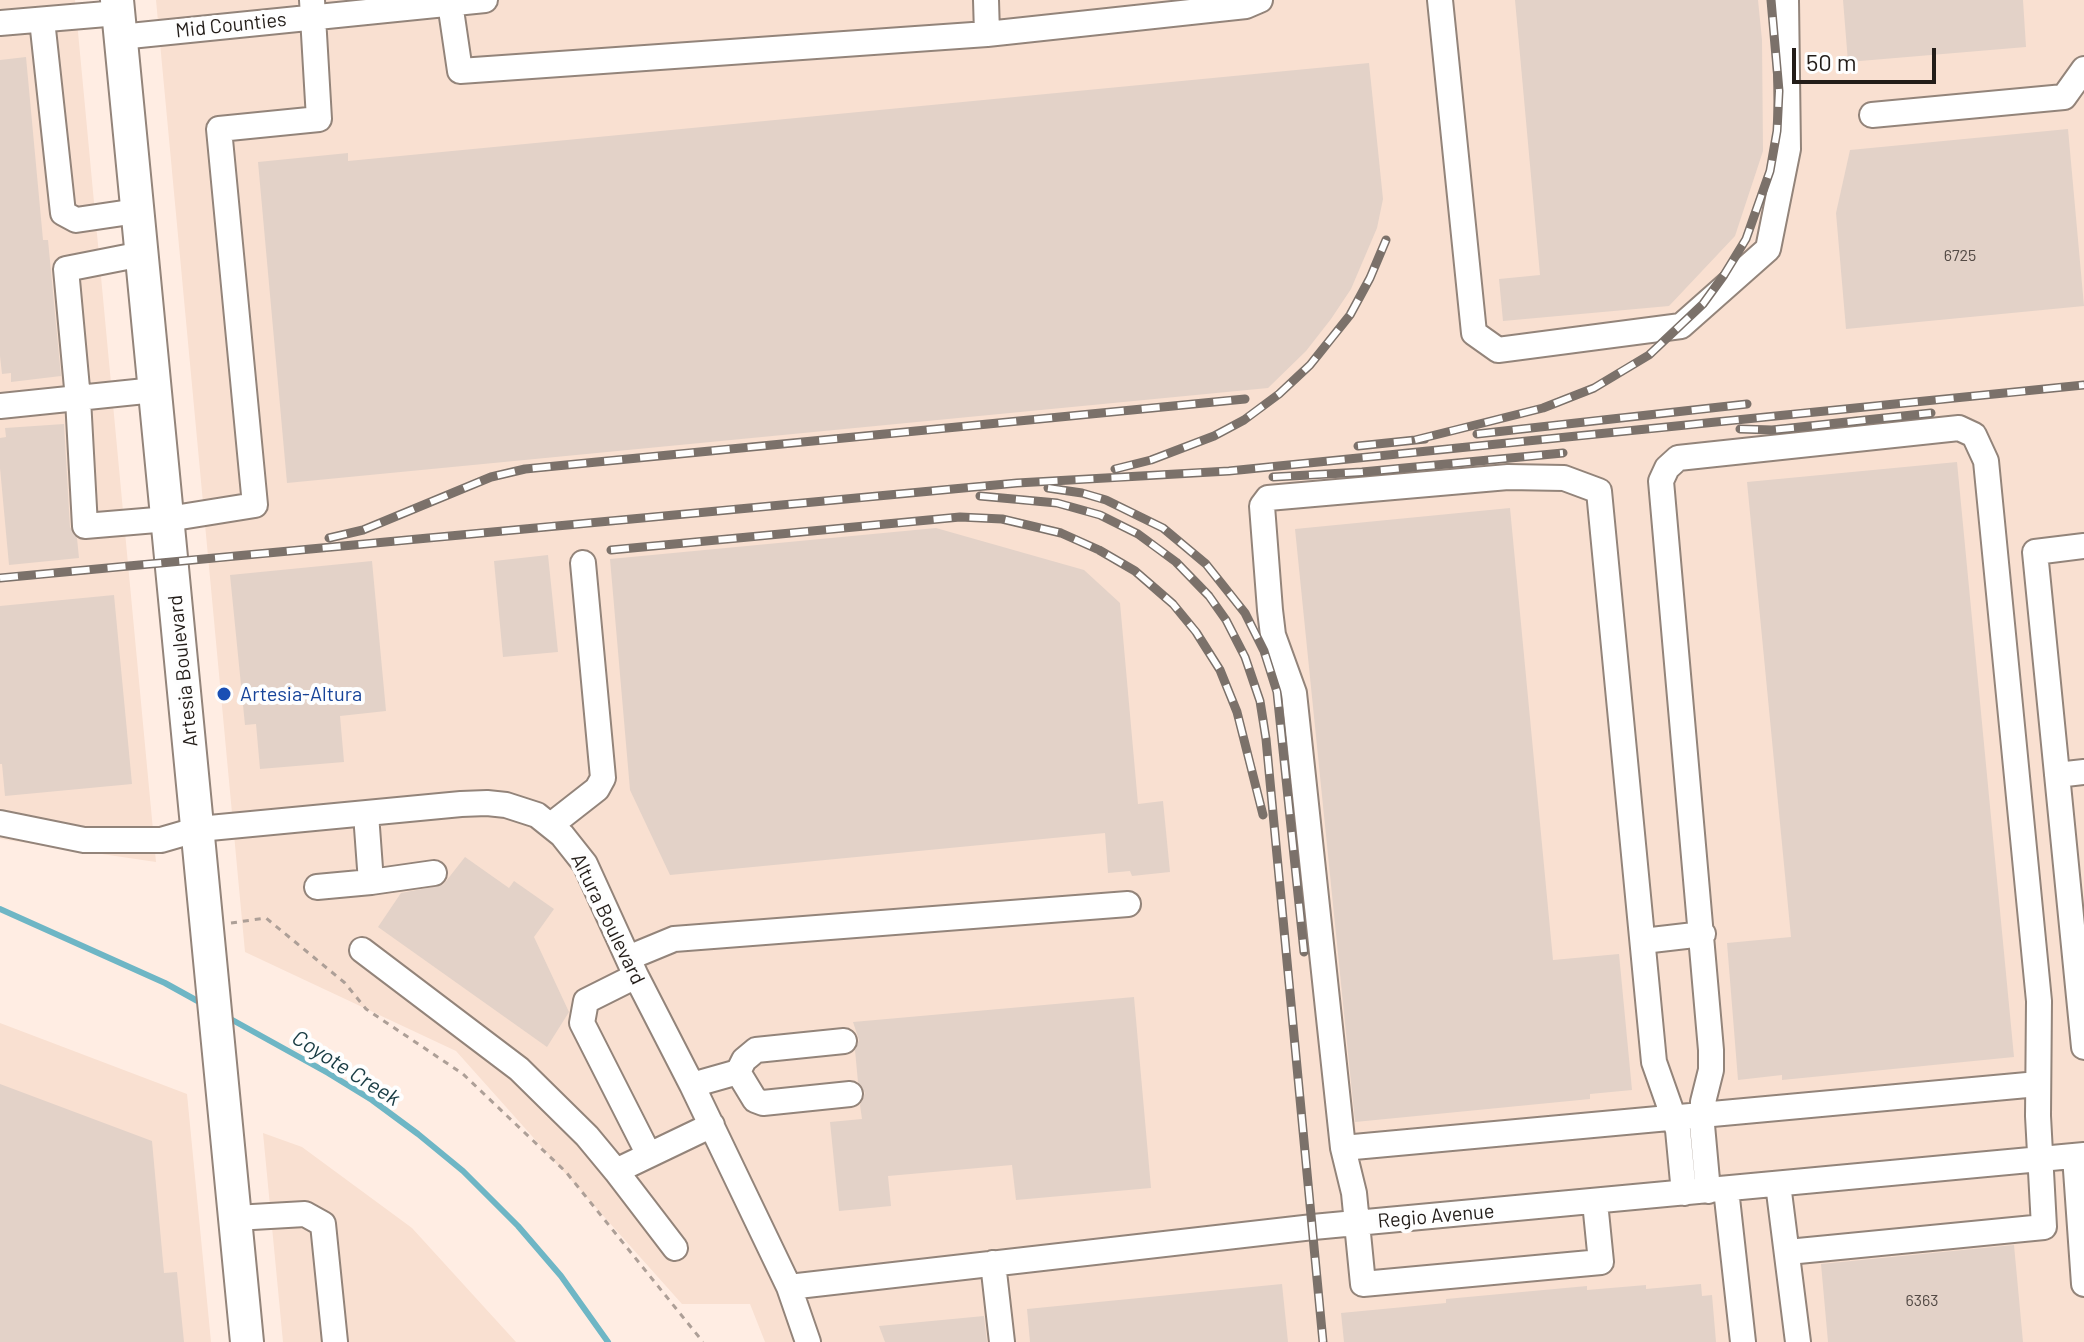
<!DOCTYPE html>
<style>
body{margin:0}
#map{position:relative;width:2084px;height:1342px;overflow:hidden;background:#ffede3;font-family:Barlow,sans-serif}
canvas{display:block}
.scale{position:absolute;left:1792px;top:48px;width:144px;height:36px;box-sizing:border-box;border:4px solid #231d19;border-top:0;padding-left:10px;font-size:24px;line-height:28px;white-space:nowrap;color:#231d19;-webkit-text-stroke:6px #fefefe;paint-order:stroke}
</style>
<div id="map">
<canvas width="2084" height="1342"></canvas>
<div class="scale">50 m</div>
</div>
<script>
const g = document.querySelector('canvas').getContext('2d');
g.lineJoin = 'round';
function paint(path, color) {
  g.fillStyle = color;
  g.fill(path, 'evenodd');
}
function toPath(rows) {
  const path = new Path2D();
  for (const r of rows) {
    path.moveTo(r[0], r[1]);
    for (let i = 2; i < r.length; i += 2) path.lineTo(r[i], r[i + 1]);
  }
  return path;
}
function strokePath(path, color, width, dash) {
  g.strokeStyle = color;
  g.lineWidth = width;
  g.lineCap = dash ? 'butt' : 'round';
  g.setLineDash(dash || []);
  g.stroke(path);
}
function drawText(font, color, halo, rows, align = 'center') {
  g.font = font + ' Barlow,sans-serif';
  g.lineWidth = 8;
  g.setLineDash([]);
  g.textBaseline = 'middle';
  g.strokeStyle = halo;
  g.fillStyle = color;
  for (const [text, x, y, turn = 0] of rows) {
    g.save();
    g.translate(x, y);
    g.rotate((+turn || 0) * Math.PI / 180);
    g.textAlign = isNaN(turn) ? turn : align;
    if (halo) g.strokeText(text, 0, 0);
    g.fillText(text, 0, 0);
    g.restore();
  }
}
paint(toPath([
 [0,0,75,0,156,862,0,839],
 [156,0,2084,0,2084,1342,765,1342,750,1304,682,1304,456,1051,245,952],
 [0,1023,187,1094,211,1342,0,1342],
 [263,1133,302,1147,412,1228,516,1342,283,1342]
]), '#f9e0d1');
strokePath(toPath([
 [0,909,165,983,203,1004],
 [227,1017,328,1073,372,1100,418,1134,463,1171,518,1226,561,1276,608,1342]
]), '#6eb6c5', 6);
paint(toPath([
 [1515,0,1758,0,1762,40,1763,151,1735,236,1669,306,1503,321,1499,279,1540,275],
 [1843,0,2023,0,2026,47,1848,62],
 [26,57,43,240,48,240,61,376,11,382,11,373,2,374,0,356,0,60],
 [1369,63,1383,199,1377,228,1351,289,1331,319,1306,351,1268,388,287,483,258,162,348,153,348,161],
 [2068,129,2084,306,1846,329,1836,213,1850,150],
 [64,424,70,527,77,538,79,558,9,565,0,468,0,438,6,437,5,428],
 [1957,462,2014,1057,1782,1080,1782,1075,1738,1080,1727,943,1791,937,1747,482],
 [1510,508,1553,960,1619,954,1632,1090,1590,1094,1590,1099,1355,1122,1295,529],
 [936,528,1084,570,1120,603,1138,804,1163,801,1170,872,1132,876,1130,871,1108,873,1105,833,670,875,630,790,610,559],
 [548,555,558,652,503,657,494,561],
 [372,561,386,711,340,716,344,762,260,769,256,724,245,725,230,575],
 [114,595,132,784,5,796,2,764,0,764,0,606],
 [465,857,509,888,514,881,554,909,534,937,569,1012,547,1047,378,927,401,893,443,885],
 [1134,997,1151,1188,1016,1200,1012,1165,888,1176,891,1206,839,1211,830,1122,862,1119,860,1105,865,1093,858,1082,855,1050,859,1040,853,1022],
 [0,1084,152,1141,164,1273,177,1272,184,1342,0,1342],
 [2014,1245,2023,1342,1828,1342,1821,1264],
 [1282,1284,1288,1342,1030,1342,1027,1309],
 [1701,1284,1702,1296,1712,1295,1716,1342,1344,1342,1341,1313,1446,1303,1446,1299,1587,1286,1587,1290,1646,1285,1646,1289],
 [984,1316,987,1342,885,1342,879,1326]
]), '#e3d2c8');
const minor = toPath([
 [1440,0,1474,333,1498,350,1681,326,1768,249,1788,149,1786,0],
 [450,3,460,71,987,34,986,0],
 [42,20,63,213,76,220,137,211],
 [0,23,118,13],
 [987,34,1246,6,1260,0],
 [120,37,485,0],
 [1872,115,2064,97,2084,69],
 [142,254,66,269,78,399,85,526,168,519,255,505,219,129,319,119,312,0],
 [0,406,155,390],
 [2084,546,2035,552,2084,1047],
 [2057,775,2084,772],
 [0,823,84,840,161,840,199,829,461,804,487,803,506,805,537,815,562,835,585,864,636,976,692,1085,789,1287,808,1342],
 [551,825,597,789,603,778,583,563],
 [371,882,434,873],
 [317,887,371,882,366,814],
 [1643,941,1703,934],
 [362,950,519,1069,587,1136,616,1171,712,1125],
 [628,958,674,939,1128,904],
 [636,976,586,1001,582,1023,649,1155],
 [738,1072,755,1100,763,1103,850,1094],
 [692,1085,738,1072,744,1060,756,1050,844,1041],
 [1343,1148,2038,1084],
 [2075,1156,2084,1284],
 [616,1171,675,1248],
 [1778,1184,1798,1342],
 [1726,1189,1743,1342],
 [1708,1191,1702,1125,1703,1102,1711,1070,1711,1050,1661,481,1667,468,1678,458,1959,428,1974,435,1986,461,2039,1001,2038,1116,2044,1227,1788,1252],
 [1595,1202,1601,1262,1363,1284,1354,1193,1343,1148,1294,693,1273,635,1270,610,1262,506,1268,498,1508,477,1564,478,1599,491,1654,1062,1678,1130,1684,1193],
 [235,1218,305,1214,323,1224,335,1342],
 [993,1263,1002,1342],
 [789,1287,1313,1227,2084,1155]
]);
const major = toPath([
 [117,0,247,1342]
]);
strokePath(minor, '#93847a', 28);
strokePath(major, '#93847a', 36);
strokePath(toPath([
 [231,923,266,918,345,983,366,1009,463,1074,566,1172,703,1342]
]), '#ad9f97', 3, [6, 6]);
strokePath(minor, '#fff', 24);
strokePath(major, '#fff', 32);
const rail = toPath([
 [1740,429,1772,430,1931,413],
 [1477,434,1747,404],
 [1415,440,1543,408,1594,388,1649,355,1703,304,1724,275,1746,239,1770,171,1777,131,1779,91,1771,0],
 [1358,446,1425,439],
 [1115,469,1151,460,1214,436,1244,420,1279,394,1310,365,1350,315,1370,278,1386,240],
 [1273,477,1362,472,1563,453],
 [1048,488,1082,493,1106,500,1163,528,1206,564,1245,613,1264,651,1277,692,1304,952],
 [980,496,1057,503,1100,515,1138,534,1176,562,1209,596,1226,620,1245,657,1260,701,1266,739,1323,1342],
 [329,538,363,530,491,477,525,469,1245,399],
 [611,550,960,517,1002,519,1061,533,1099,550,1135,571,1173,604,1196,632,1220,670,1237,712,1263,815],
 [0,578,1017,483,1229,471,2084,385]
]);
strokePath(rail, '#7b716a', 9);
strokePath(rail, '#fefefe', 6, [18]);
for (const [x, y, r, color] of [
 [224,694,8,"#1a4fb4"]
]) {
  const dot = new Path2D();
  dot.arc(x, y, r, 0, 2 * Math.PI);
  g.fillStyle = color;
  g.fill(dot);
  strokePath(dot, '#fefefe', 3);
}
drawText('16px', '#534a45', null, [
 ["6725",1960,256],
 ["6363",1922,1301]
]);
drawText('20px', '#231d19', '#fefefe', [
 ["Mid Counties",231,25,-6],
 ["Artesia Boulevard",183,671,-96],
 ["Altura Boulevard",608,919,64],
 ["Regio Avenue",1436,1216,-5]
]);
drawText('20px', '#164399', '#fefefe', [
 ["Artesia-Altura",240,694]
], 'left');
drawText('italic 22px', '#183b43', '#fefefe', [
 ["Coyote Creek",346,1068,32]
]);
</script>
